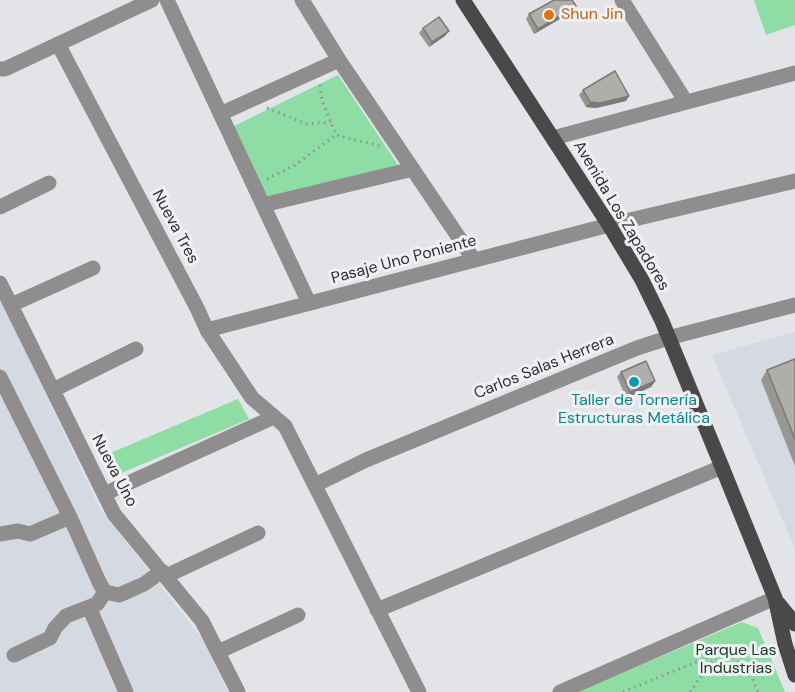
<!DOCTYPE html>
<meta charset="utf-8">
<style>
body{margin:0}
canvas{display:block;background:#e2e4e7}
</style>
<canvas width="795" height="692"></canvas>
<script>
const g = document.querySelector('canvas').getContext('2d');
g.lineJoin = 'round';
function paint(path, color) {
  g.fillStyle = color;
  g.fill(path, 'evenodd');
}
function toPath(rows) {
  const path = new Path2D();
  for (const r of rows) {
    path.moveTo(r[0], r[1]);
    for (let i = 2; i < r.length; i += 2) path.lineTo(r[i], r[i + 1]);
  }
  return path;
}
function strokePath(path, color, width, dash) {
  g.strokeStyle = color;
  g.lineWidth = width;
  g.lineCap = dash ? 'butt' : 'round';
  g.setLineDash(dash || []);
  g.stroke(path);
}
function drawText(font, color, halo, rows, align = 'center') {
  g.font = font + ' "DM Sans",sans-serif';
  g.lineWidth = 6;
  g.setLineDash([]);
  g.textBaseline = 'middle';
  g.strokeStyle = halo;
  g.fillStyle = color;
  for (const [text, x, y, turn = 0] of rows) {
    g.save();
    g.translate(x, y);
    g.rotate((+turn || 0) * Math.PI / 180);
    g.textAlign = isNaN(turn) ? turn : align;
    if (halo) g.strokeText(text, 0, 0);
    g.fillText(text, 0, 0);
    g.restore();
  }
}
paint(toPath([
 [0,298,99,507,207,645,228,692,0,692],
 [795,332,795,549,712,355]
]), '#d4d9e2');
paint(toPath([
 [754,0,795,0,795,25,766,35],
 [338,75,398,165,267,198,234,126],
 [238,399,249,419,112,477,101,457],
 [742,622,758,628,785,692,577,692]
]), '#8edda4');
strokePath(toPath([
 [320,85,322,100,336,135,380,146],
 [267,108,307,124,331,122],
 [267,179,295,165,336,135],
 [623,692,723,651,730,653,753,680,758,692],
 [690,692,708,666,722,652]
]), '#909294', 3, [1.5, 4.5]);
strokePath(toPath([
 [167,0,309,303],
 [302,0,339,60,474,260],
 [622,0,686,102],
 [58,44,197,308,207,330,252,398,285,426,419,692],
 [0,69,5,69,152,0],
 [220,114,339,60],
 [553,138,795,73],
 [263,205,413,169],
 [0,207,49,183],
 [0,283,114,514,202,621,238,692],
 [11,305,93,268],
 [207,330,609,225,795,181],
 [0,377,70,517,100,584,105,592,119,595,126,592,144,584,162,571],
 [53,390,136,349],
 [315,485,366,460,637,348,668,338,795,305],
 [104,494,274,417],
 [0,534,18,531,30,534,70,517],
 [166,576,258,533],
 [89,607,126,692],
 [377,610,722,467],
 [218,652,298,615],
 [14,655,50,638,55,628,66,616,97,604,105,592],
 [560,692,775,598]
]), '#8f8d8e', 15);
strokePath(toPath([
 [463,0,609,225,642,280,662,321,722,467,775,598,785,644,795,675],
 [778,603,795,624]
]), '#4b4849', 15);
paint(toPath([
 [572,12,534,34,526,19,529,14],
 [423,28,449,31,445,36,429,47,419,33],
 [583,90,629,96,626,101,596,108,586,107,579,95],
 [795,359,795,466,761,380,767,370],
 [621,372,655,381,651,387,626,398,617,377]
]), '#979693');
paint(toPath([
 [576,6,572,12,534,34,538,29],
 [449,31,445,36,429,47,432,42],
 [629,96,626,101,596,108,586,107,590,102],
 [655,381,651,387,626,398,630,392]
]), '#7b7a78');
const building = toPath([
 [554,0,572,0,576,6,538,29,529,14,554,0],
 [439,17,449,31,432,42,423,28,439,17],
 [615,71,629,96,600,103,590,102,583,90,615,71],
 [795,359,795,439,767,370,795,359],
 [646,361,655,381,630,392,621,372,646,361]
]);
paint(building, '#b0aeab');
strokePath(building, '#7b7a78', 1.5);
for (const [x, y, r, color] of [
 [549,15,6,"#e8710a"],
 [634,382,6,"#0f9aa8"]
]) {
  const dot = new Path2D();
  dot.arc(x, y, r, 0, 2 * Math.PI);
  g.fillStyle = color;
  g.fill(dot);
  strokePath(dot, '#eff1f4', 2);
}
drawText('16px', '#c56008', '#eff1f4', [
 ["Shun Jin",561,15]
], 'left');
drawText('16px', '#2f2f31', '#eff1f4', [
 ["Avenida Los Zapadores",621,216,59],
 ["Nueva Tres",175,227,62],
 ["Pasaje Uno Poniente",404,260,-15],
 ["Carlos Salas Herrera",544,367,-22],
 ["Nueva Uno",114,471,62]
]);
drawText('16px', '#0d838f', '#eff1f4', [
 ["Taller de Tornería",634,401],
 ["Estructuras Metálica",634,419]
]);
drawText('16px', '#153c23', '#eff1f4', [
 ["Parque Las",736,651],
 ["Industrias",736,669]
]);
</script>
